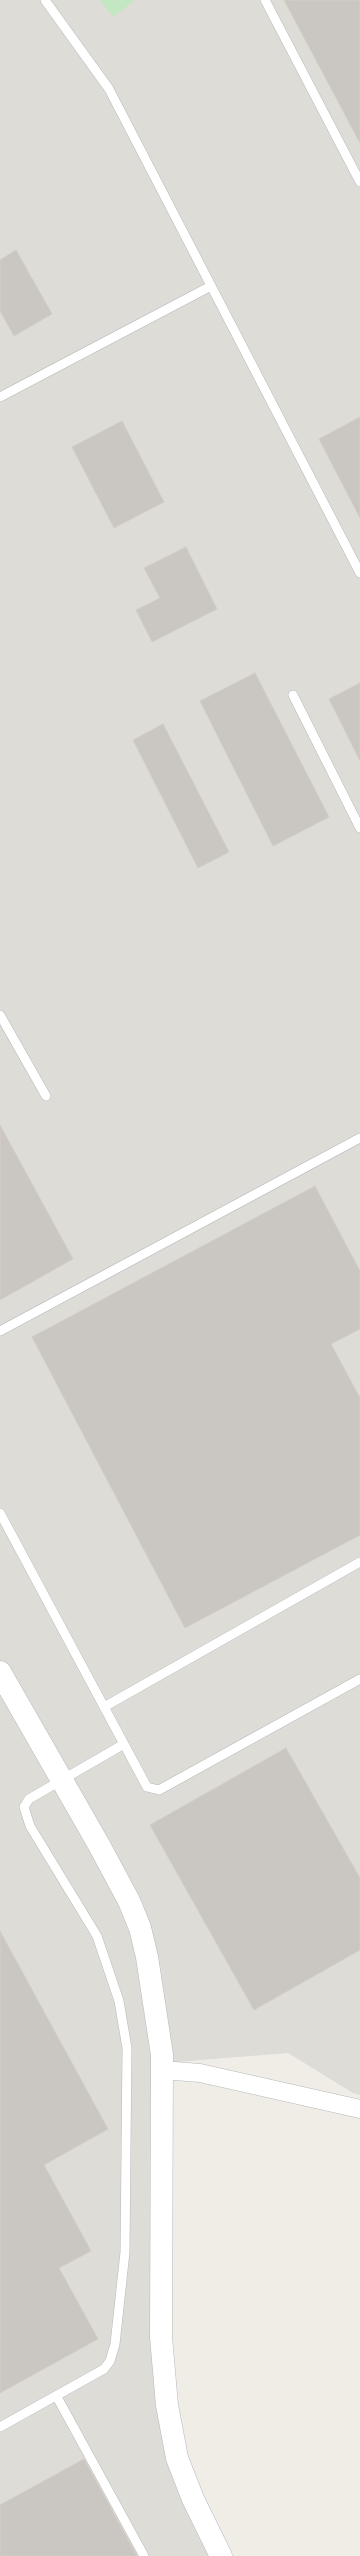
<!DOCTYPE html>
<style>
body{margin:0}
canvas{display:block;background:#efede5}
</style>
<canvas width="360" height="2556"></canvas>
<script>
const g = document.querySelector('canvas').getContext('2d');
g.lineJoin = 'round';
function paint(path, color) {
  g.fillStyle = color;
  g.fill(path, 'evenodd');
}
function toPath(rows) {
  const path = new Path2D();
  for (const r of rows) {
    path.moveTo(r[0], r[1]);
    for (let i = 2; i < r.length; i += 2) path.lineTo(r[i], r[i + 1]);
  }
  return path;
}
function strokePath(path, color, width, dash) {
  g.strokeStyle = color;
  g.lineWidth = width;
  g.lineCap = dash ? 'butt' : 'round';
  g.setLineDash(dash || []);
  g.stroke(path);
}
paint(toPath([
 [0,0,360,0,360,2095,353,2093,288,2053,151,2064,165,2453,208,2556,0,2556]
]), '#dedcd7');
paint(toPath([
 [100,0,135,0,113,17]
]), '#c3e7c1');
const building = toPath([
 [284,0,360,0,360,143,284,0],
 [16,250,52,314,14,336,0,311,0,260,16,250],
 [360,417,360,518,319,439,360,417],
 [122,421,164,502,114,528,72,447,122,421],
 [186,547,217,609,152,642,136,610,160,598,144,568,186,547],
 [255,673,329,817,273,846,200,701,255,673],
 [360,683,360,761,329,699,360,683],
 [163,724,229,852,198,868,133,740,163,724],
 [0,1125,73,1259,0,1300,0,1125],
 [315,1186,360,1271,360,1329,331,1344,360,1398,360,1535,185,1628,32,1337,315,1186],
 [286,1748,360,1878,360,1950,254,2010,150,1825,286,1748],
 [0,1931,108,2129,44,2165,91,2251,59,2268,98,2339,0,2393,0,1931],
 [84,2459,137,2556,0,2556,0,2505,84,2459]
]);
paint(building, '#cac7c2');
strokePath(building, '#d4cec3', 1);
const service = toPath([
 [45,0,109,89,360,573],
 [265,0,360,182],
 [0,397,211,286],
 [293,695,360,828],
 [0,1015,46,1096],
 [0,1331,360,1138],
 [0,1513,147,1787,159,1790,360,1679],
 [104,1707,360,1562],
 [57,2397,144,2556],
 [0,2427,104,2369,110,2361,115,2344,125,2252,127,2048,119,2001,97,1936,30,1826,24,1807,29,1799,124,1744]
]);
const minor = toPath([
 [162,2070,200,2073,360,2109]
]);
const tertiary = toPath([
 [0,1672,99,1845,129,1901,140,1928,147,1957,162,2055,161,2337,167,2405,177,2458,193,2499,221,2556]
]);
strokePath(service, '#b5b8bc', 10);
strokePath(minor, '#b5b8bc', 19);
strokePath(tertiary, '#b5b8bc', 23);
strokePath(service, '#fff', 9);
strokePath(minor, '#fff', 18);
strokePath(tertiary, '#fff', 22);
</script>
